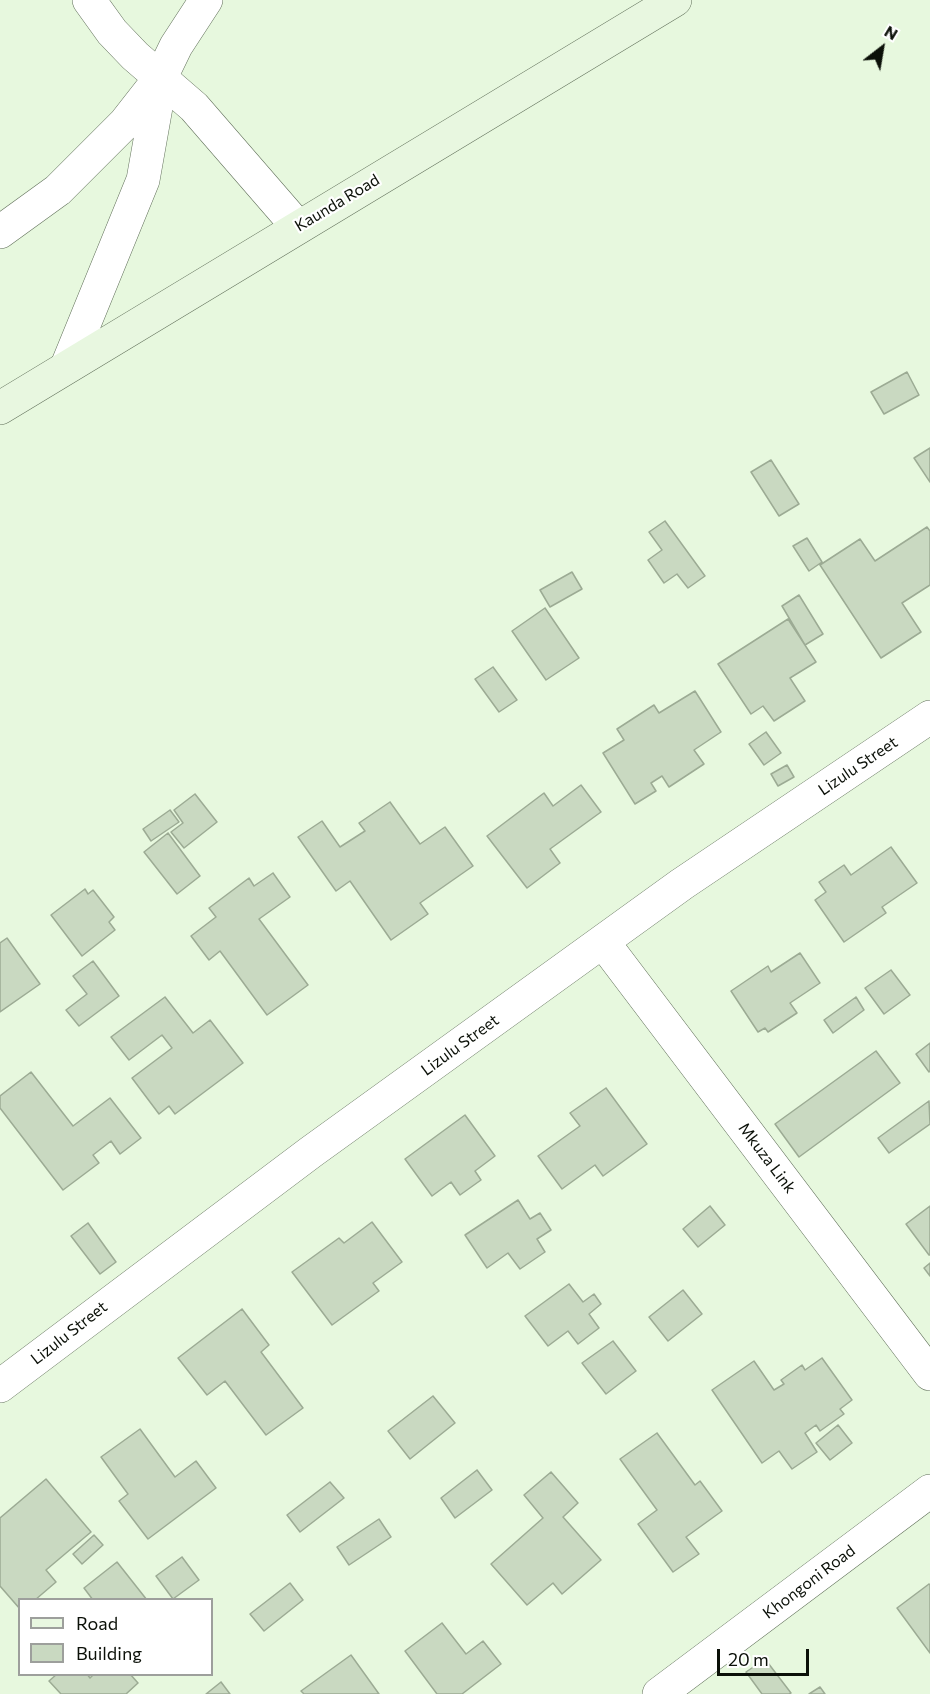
<!DOCTYPE html>
<style>
body{margin:0}
#map{position:relative;width:930px;height:1694px;overflow:hidden;background:#e7f8de;font-family:Commissioner,sans-serif}
canvas{display:block}
.legend{position:absolute;left:18px;top:1598px;width:195px;height:78px;box-sizing:border-box;background:#fff;border:2px solid #9d9f9c;margin:0;padding:8px 10px;list-style:none;font-size:18px;color:#0b1008}
.legend li{display:flex;align-items:center;gap:12px;height:30px}
.legend b{width:30px;border:2px solid #9d9f9c}
.north{position:absolute;left:852px;top:18px;width:60px;height:60px;-webkit-text-stroke:4px #fff;paint-order:stroke;rotate:31deg;font-size:16px;font-weight:700;line-height:24px;text-align:center;color:#0b1008}
.north::after{content:'';display:block;margin:auto;width:21px;height:27px;background:#0b1008;clip-path:polygon(50% 0,100% 100%,50% 72%,0 100%)}
.scale{position:absolute;left:717px;top:1649px;width:92px;height:27px;box-sizing:border-box;border:3px solid #0b1008;border-top:0;padding-left:8px;font-size:18px;line-height:21px;white-space:nowrap;color:#0b1008;-webkit-text-stroke:4px #fff;paint-order:stroke}
</style>
<div id="map">
<canvas width="930" height="1694"></canvas>
<ul class="legend">
<li><b style="height:8px;background:#e8f7e0"></b>Road</li>
<li><b style="height:16px;background:#c9d9c1"></b>Building</li>
</ul>
<div class="north">N</div>
<div class="scale">20 m</div>
</div>
<script>
const g = document.querySelector('canvas').getContext('2d');
g.lineJoin = 'round';
function paint(path, color) {
  g.fillStyle = color;
  g.fill(path, 'evenodd');
}
function toPath(rows) {
  const path = new Path2D();
  for (const r of rows) {
    path.moveTo(r[0], r[1]);
    for (let i = 2; i < r.length; i += 2) path.lineTo(r[i], r[i + 1]);
  }
  return path;
}
function strokePath(path, color, width, dash) {
  g.strokeStyle = color;
  g.lineWidth = width;
  g.lineCap = dash ? 'butt' : 'round';
  g.setLineDash(dash || []);
  g.stroke(path);
}
function drawText(font, color, halo, rows, align = 'center') {
  g.font = font + ' Commissioner,sans-serif';
  g.lineWidth = 4.5;
  g.setLineDash([]);
  g.textBaseline = 'middle';
  g.strokeStyle = halo;
  g.fillStyle = color;
  for (const [text, x, y, turn = 0] of rows) {
    g.save();
    g.translate(x, y);
    g.rotate((+turn || 0) * Math.PI / 180);
    g.textAlign = isNaN(turn) ? turn : align;
    if (halo) g.strokeText(text, 0, 0);
    g.fillText(text, 0, 0);
    g.restore();
  }
}
const building = toPath([
 [907,372,919,395,884,414,871,392,907,372],
 [930,448,930,482,914,458,930,448],
 [771,460,799,504,779,516,751,472,771,460],
 [665,521,705,576,688,588,677,574,664,583,648,560,662,550,649,532,665,521],
 [927,527,930,531,930,585,902,603,921,632,881,658,820,565,860,539,875,561,927,527],
 [807,538,822,562,809,571,793,546,807,538],
 [572,572,582,589,550,607,540,590,572,572],
 [799,595,823,634,805,645,782,606,799,595],
 [545,608,579,658,546,680,512,631,545,608],
 [788,619,816,662,790,678,805,701,774,721,763,706,751,714,718,664,788,619],
 [493,667,517,700,499,712,475,679,493,667],
 [695,691,721,732,694,750,704,764,669,787,662,776,651,783,656,791,635,804,603,753,624,740,617,729,654,705,659,713,695,691],
 [766,732,781,753,764,765,749,744,766,732],
 [787,765,794,777,778,786,771,774,787,765],
 [581,785,601,812,550,849,560,863,527,888,487,836,544,793,553,806,581,785],
 [195,794,217,822,184,848,171,832,183,823,174,810,195,794],
 [390,802,420,844,445,827,473,866,420,903,428,914,391,940,350,881,336,891,298,837,322,821,340,847,365,831,359,823,390,802],
 [170,810,179,822,151,841,143,829,170,810],
 [168,833,200,876,177,894,144,852,168,833],
 [891,847,917,883,882,907,886,913,844,942,815,900,826,892,819,882,844,865,851,875,891,847],
 [273,873,290,897,259,919,308,985,267,1015,220,951,209,960,191,936,216,917,209,908,249,878,254,886,273,873],
 [85,889,88,894,93,890,114,917,109,922,115,930,82,956,51,915,85,889],
 [7,938,40,984,0,1012,0,943,7,938],
 [800,953,820,983,790,1003,797,1013,768,1032,765,1028,758,1032,731,991,768,966,771,972,800,953],
 [93,961,119,996,79,1026,66,1010,87,994,73,976,93,961],
 [891,970,910,995,884,1014,865,988,891,970],
 [165,997,193,1033,210,1020,243,1063,175,1114,169,1106,159,1114,132,1078,172,1048,162,1035,129,1060,111,1037,165,997],
 [856,997,864,1010,833,1033,824,1020,856,997],
 [930,1043,930,1071,929,1072,916,1054,930,1043],
 [876,1051,900,1083,799,1157,775,1124,876,1051],
 [31,1072,73,1126,110,1098,141,1138,120,1154,111,1141,93,1155,99,1163,63,1190,0,1108,0,1096,31,1072],
 [606,1088,647,1144,603,1176,595,1165,562,1189,538,1156,580,1126,570,1113,606,1088],
 [929,1101,930,1124,889,1153,878,1138,929,1101],
 [465,1115,495,1156,475,1171,481,1180,460,1195,451,1182,432,1196,405,1159,465,1115],
 [518,1200,530,1219,540,1213,551,1230,537,1239,545,1252,520,1269,508,1253,487,1268,465,1235,518,1200],
 [710,1206,725,1225,698,1247,683,1229,710,1206],
 [930,1206,930,1255,929,1255,906,1224,930,1206],
 [372,1222,402,1262,373,1283,379,1291,332,1325,292,1272,339,1238,344,1243,372,1222],
 [88,1223,116,1262,100,1274,71,1236,88,1223],
 [930,1263,930,1276,924,1268,930,1263],
 [569,1284,583,1302,594,1294,601,1304,589,1314,599,1328,578,1344,568,1331,548,1346,525,1316,569,1284],
 [683,1290,702,1314,668,1341,649,1317,683,1290],
 [242,1309,269,1345,261,1352,303,1408,266,1435,225,1381,207,1395,178,1358,242,1309],
 [613,1341,636,1371,606,1394,582,1363,613,1341],
 [822,1358,852,1400,840,1409,844,1414,820,1431,816,1425,805,1433,817,1452,792,1469,779,1451,762,1463,712,1390,754,1361,774,1390,784,1384,781,1380,802,1365,805,1370,822,1358],
 [433,1396,455,1423,410,1459,388,1431,433,1396],
 [838,1425,852,1443,830,1460,816,1443,838,1425],
 [140,1429,175,1477,196,1461,216,1488,148,1539,119,1501,128,1494,101,1457,140,1429],
 [657,1433,695,1485,700,1481,722,1511,686,1537,699,1554,673,1572,638,1524,657,1510,620,1459,657,1433],
 [477,1470,492,1490,455,1518,441,1498,477,1470],
 [551,1472,578,1503,563,1517,601,1560,562,1594,553,1583,527,1605,491,1564,543,1518,524,1495,551,1472],
 [46,1479,91,1532,46,1570,56,1582,35,1600,20,1600,20,1609,0,1586,0,1518,46,1479],
 [330,1482,344,1498,300,1532,287,1515,330,1482],
 [379,1519,391,1537,349,1565,337,1547,379,1519],
 [94,1535,103,1545,82,1564,73,1554,94,1535],
 [182,1557,199,1580,173,1599,156,1576,182,1557],
 [117,1562,147,1600,93,1600,84,1588,117,1562],
 [290,1583,303,1600,264,1631,250,1614,290,1583],
 [929,1584,930,1585,930,1653,897,1608,929,1584],
 [442,1623,466,1654,483,1641,501,1664,462,1694,437,1694,405,1651,442,1623],
 [351,1655,379,1694,304,1694,301,1691,351,1655],
 [765,1659,791,1693,789,1694,762,1694,746,1672,765,1659],
 [57,1674,87,1674,90,1678,94,1674,130,1674,138,1683,126,1694,61,1694,49,1681,57,1674],
 [221,1682,230,1694,206,1694,221,1682],
 [820,1687,825,1694,809,1694,820,1687]
]);
paint(building, '#c9d9c1');
strokePath(building, '#9cab94', 1.5);
const street = toPath([
 [89,0,112,32,135,56,194,107,298,227],
 [0,232,58,190,125,123,161,77,176,46,206,0],
 [67,366,143,180,161,79],
 [603,942,930,1374],
 [0,1386,311,1152,682,884,930,717],
 [659,1694,930,1491]
]);
const secondary = toPath([
 [0,408,675,0]
]);
strokePath(street, '#61705a', 34);
strokePath(secondary, '#61705a', 34);
strokePath(street, '#fff', 33);
strokePath(secondary, '#e8f7e0', 33);
drawText('16px', '#0b1008', '#fff', [
 ["Kaunda Road",337,203,-31],
 ["Lizulu Street",858,766,-34],
 ["Lizulu Street",460,1045,-36],
 ["Mkuza Link",767,1158,53],
 ["Lizulu Street",69,1333,-38],
 ["Khongoni Road",809,1582,-37]
]);
</script>
